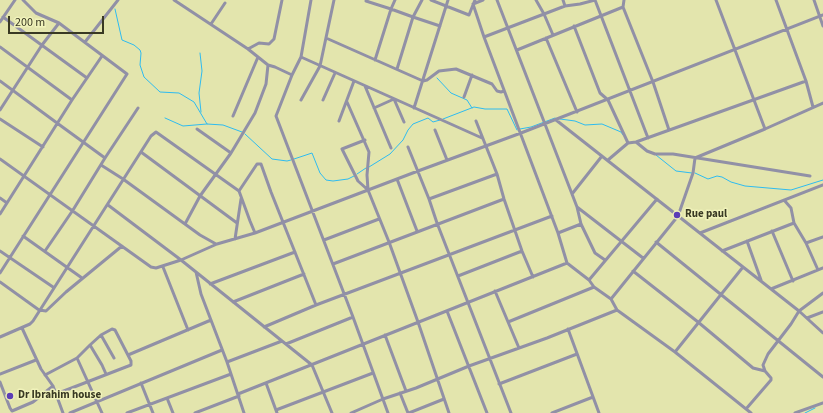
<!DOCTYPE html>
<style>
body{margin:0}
#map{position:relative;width:823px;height:413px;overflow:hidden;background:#e3e5ad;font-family:"Source Sans 3",sans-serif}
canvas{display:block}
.scale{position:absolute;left:8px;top:16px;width:96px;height:18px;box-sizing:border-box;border:2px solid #393923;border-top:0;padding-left:5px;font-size:12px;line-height:14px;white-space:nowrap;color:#393923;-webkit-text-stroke:3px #f0f2ba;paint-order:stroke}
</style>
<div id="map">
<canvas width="823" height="413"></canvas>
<div class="scale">200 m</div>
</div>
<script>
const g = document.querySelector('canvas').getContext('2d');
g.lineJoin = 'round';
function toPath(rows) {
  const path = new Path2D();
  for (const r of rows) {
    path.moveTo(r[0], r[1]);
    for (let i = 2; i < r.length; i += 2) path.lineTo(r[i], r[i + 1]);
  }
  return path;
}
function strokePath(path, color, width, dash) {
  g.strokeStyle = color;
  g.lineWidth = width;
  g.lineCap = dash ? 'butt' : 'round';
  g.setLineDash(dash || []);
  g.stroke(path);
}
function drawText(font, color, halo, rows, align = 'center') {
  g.font = font + ' "Source Sans 3",sans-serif';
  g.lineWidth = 3;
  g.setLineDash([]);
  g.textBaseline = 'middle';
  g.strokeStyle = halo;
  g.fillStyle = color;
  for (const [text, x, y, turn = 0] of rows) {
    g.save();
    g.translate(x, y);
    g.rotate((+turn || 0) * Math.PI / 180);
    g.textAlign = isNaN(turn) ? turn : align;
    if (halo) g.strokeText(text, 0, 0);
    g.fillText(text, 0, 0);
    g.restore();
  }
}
strokePath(toPath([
 [115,9,122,40,134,45,140,50,141,53,140,65,144,77,160,92,179,93,194,102,207,124,223,125,242,132],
 [200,53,202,71,199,93,201,112],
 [437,78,451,93,467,100,472,108],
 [165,118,183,126,207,124],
 [443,119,474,107,485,109,507,109,517,130],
 [560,119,575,121,585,125,602,124,621,132,623,135],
 [520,129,531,127,555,118],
 [245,134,272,159,287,161,291,160],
 [656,155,676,171,692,173],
 [294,159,312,153,320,173,326,180,333,181,348,179,354,176],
 [369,167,390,154,403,140,408,130,413,124,428,118,433,122,440,120],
 [695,173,708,179,717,176,722,177,731,182,745,186,791,190,823,180],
 [357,174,366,168],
 [805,413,815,408]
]), '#2ebbf0', 1);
strokePath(toPath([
 [174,0,248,49,268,65,275,67,292,75],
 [311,0,301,57,292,75,276,116,353,317,388,413],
 [367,0,366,1,391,9,395,0],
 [431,0,469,15,475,0],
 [483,0,473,4,484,37,558,233,567,263,589,280,594,287,611,299,617,310,675,352,751,413],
 [497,0,572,194,577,207,581,224,595,253,605,260],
 [536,0,544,14,553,35],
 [563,0,565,6],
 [595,0,648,138],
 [624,0,623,7,653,82,669,130],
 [716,0,765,129],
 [776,0,806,81,813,107],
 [814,0,823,26],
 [3,17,87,78],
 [0,22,15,0],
 [211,24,225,3],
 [574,26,600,93,608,100,628,143],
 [484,37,565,6,580,4,595,0],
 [326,38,423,81,427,80,439,71,456,69,492,84,497,91,501,92,504,91],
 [546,38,577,112],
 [85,42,118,0],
 [0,47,72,100],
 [248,49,259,43,269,44,274,39,282,0],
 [517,50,623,7],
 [301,57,482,138],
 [375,60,391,9,413,17,422,0],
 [397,69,413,17,440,26],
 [0,81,57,123,105,158],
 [365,86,391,148],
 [464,97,472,75],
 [301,100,320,66,334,0],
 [323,100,335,73],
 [347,102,369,152,367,175,368,190,389,242,418,322,449,413],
 [374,108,394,99,404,122],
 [414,108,448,0],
 [0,110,42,45,59,23],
 [233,116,258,57],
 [0,119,43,147],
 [556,120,799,311,823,333],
 [339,121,354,81],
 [476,121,497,174,504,199,522,251,533,277],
 [197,129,231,153],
 [435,130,447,160],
 [365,140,342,149,358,181,368,190],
 [636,142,647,151,655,154,673,154,810,176],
 [408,147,429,199,437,223,511,413],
 [141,152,237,223],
 [0,159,151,267,156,268,181,260,217,244,255,233,418,171,521,133,823,15],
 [608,160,628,143,636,142,806,81],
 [101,165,123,179,200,235,216,244],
 [397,179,417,231],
 [239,191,257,164,261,164,271,192,316,305],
 [572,194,602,156],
 [0,198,7,203],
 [429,199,497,174],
 [784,200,791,208,794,223,806,243,818,270],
 [108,205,181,260,312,365,332,413],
 [577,207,643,258],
 [0,214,72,100,102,56],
 [185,224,200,196,231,153,255,113,266,84,268,65],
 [772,231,793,281],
 [558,233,581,224],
 [700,233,823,185],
 [23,236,82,278],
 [235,239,241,199],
 [324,240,379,219],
 [747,241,761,280],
 [656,242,823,377],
 [806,243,823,237],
 [0,251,53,287],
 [45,251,73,210,105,158,138,108],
 [722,251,794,223],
 [333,264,504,199],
 [163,267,188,330],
 [633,271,698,322,753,368,765,371],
 [196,272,201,294,227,362,244,413],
 [0,273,127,74,59,23,36,13,23,0],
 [458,276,522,251],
 [589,280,657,199],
 [0,282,39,310,46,311,66,292,122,246],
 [210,284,295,252],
 [771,289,823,268],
 [495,291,519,348],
 [611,299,678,216,693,173,695,158,765,129,823,103],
 [233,302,304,274],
 [447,311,487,413],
 [807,318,823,312],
 [508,322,594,287],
 [264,327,316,305,552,216],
 [22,328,41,369,53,386,63,413],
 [568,329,599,413],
 [101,335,114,358],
 [385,335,406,391],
 [0,337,30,324,33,321,151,136,156,132,239,191,250,221,255,233],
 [286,344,353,317],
 [90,345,102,365,106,374],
 [675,352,743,267],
 [128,355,211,320],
 [77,358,102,413],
 [227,362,282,341],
 [0,374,36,360],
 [45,375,77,358,90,345,101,335,112,329,115,330,131,361,131,365,56,394],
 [0,382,10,408,12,411,33,402,53,386],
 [141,383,153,413],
 [266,383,277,413],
 [499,384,577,354],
 [400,393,408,413],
 [238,394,567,263],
 [167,398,173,413],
 [746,409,771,380,771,378,765,371,763,365,768,354,791,324,799,311,823,293],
 [276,410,373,373],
 [70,413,222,350],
 [127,413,231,374],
 [195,413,239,396],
 [351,413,383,399,416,388,469,366,547,338,617,310],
 [409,413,444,399],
 [552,413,593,397],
 [795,413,823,403]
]), '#9190a6', 3);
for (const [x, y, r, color] of [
 [677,215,4,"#5c3db6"],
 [10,396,4,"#5c3db6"]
]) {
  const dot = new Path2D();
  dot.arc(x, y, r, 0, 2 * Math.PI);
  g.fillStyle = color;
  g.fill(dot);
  strokePath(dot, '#f0f2ba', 1.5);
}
drawText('bold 11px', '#393923', '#f0f2ba', [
 ["Rue paul",685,215],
 ["Dr Ibrahim house",18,396]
], 'left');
</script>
